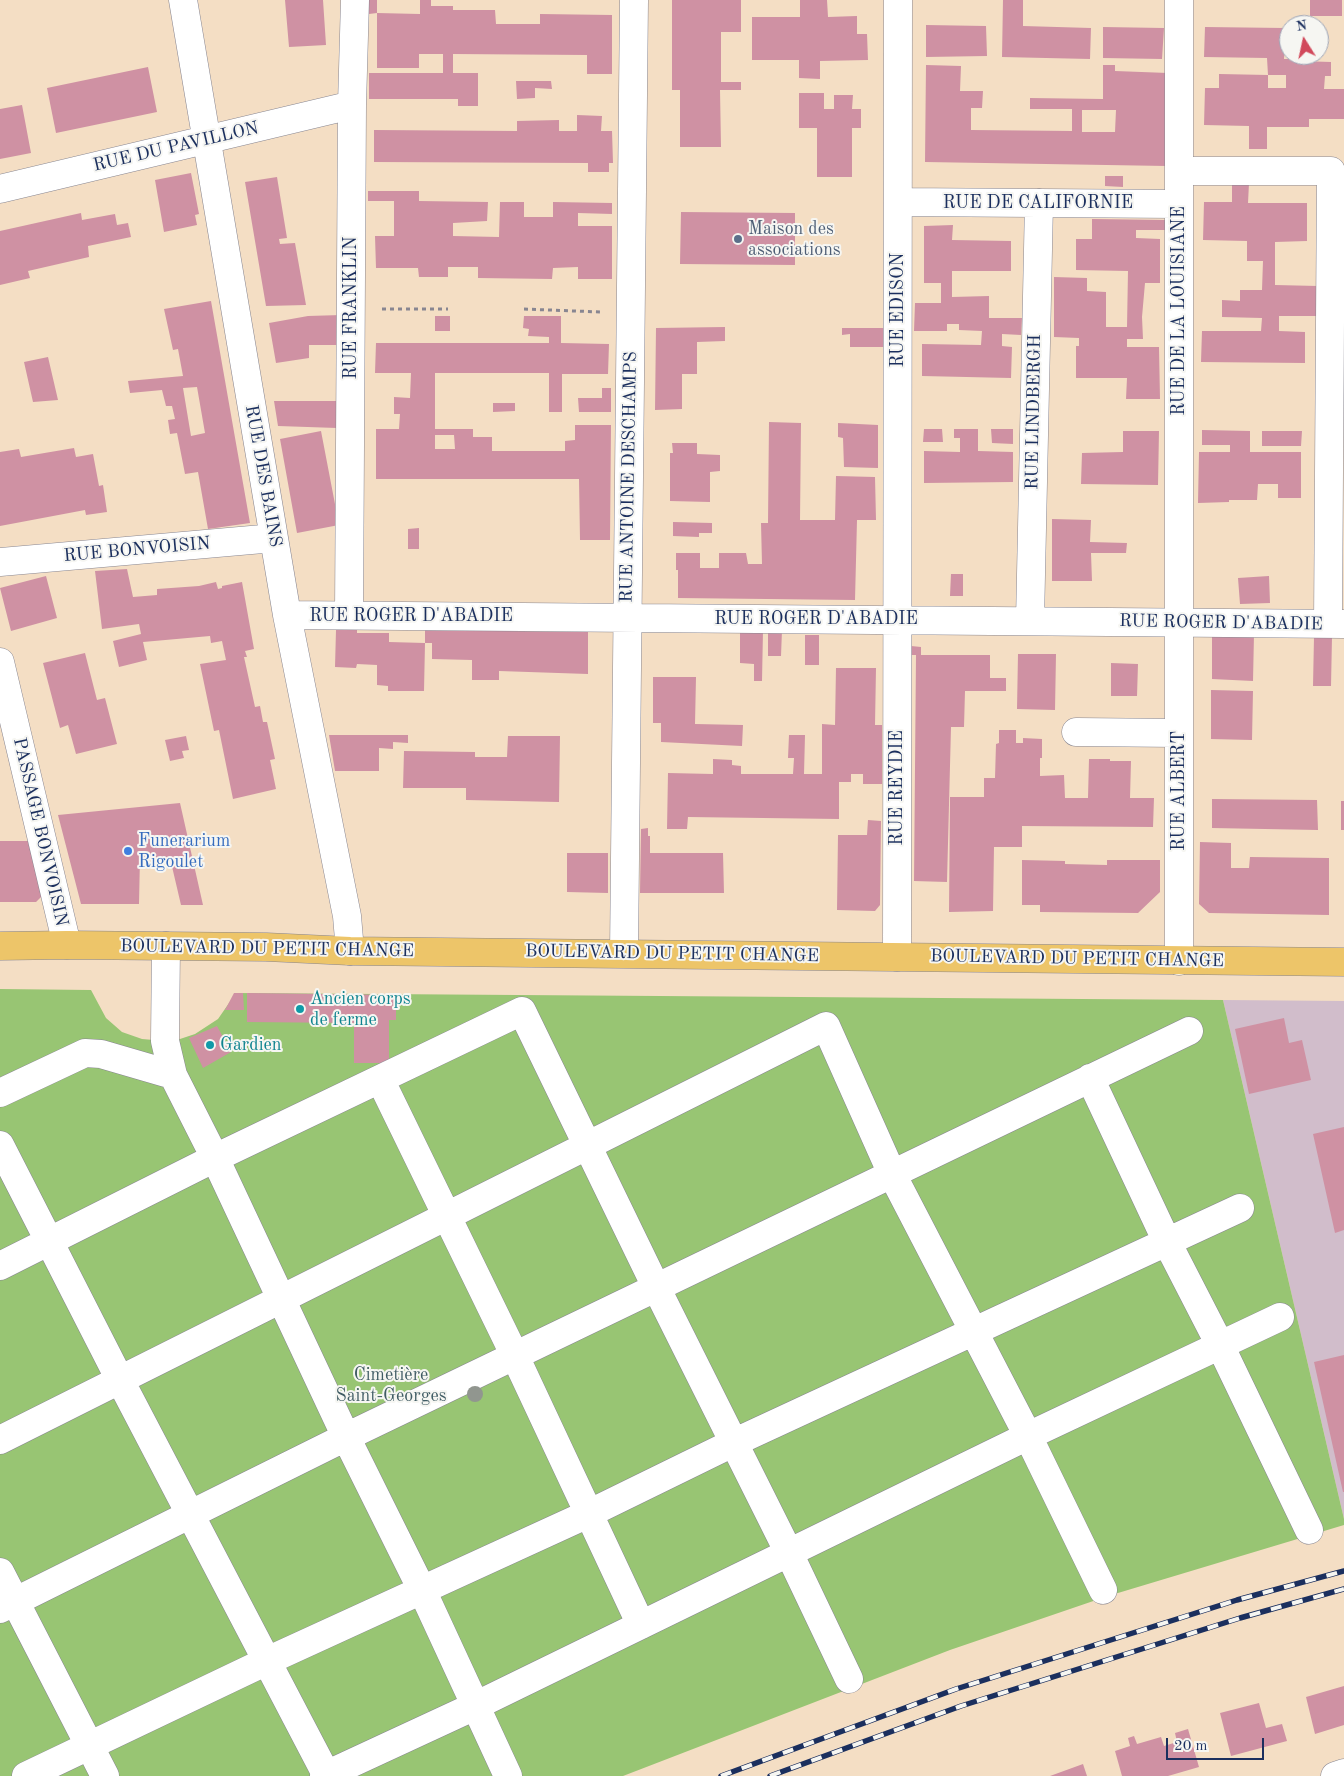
<!DOCTYPE html>
<meta charset="utf-8">
<style>
body{margin:0}
#map{position:relative;width:1344px;height:1776px;overflow:hidden;background:#f4dec4;font-family:"Old Standard TT",serif}
canvas{display:block}
.north{position:absolute;left:1279px;top:15px;width:50px;height:50px;box-sizing:border-box;background:#f6f6f2;border:1px solid #9ea6b7;border-radius:50%;rotate:350deg;font-size:14px;font-weight:700;line-height:20px;text-align:center;color:#1b2f5e}
.north::after{content:'';display:block;margin:auto;width:18px;height:22px;background:#d1495b;clip-path:polygon(50% 0,100% 100%,50% 72%,0 100%)}
.scale{position:absolute;left:1166px;top:1738px;width:98px;height:22px;box-sizing:border-box;border:2px solid #1b2f5e;border-top:0;padding-left:6px;font-size:15px;line-height:18px;white-space:nowrap;color:#1b2f5e;-webkit-text-stroke:4px #f6f6f2;paint-order:stroke}
</style>
<div id="map">
<canvas width="1344" height="1776"></canvas>
<div class="north">N</div>
<div class="scale">20 m</div>
</div>
<script>
const g = document.querySelector('canvas').getContext('2d');
g.lineJoin = 'round';
function paint(path, color) {
  g.fillStyle = color;
  g.fill(path, 'evenodd');
}
function toPath(rows) {
  const path = new Path2D();
  for (const r of rows) {
    path.moveTo(r[0], r[1]);
    for (let i = 2; i < r.length; i += 2) path.lineTo(r[i], r[i + 1]);
  }
  return path;
}
function strokePath(path, color, width, dash) {
  g.strokeStyle = color;
  g.lineWidth = width;
  g.lineCap = dash ? 'butt' : 'round';
  g.setLineDash(dash || []);
  g.stroke(path);
}
function drawText(font, color, halo, rows, align = 'center') {
  g.font = font + ' "Old Standard TT",serif';
  g.lineWidth = 4;
  g.setLineDash([]);
  g.textBaseline = 'middle';
  g.strokeStyle = halo;
  g.fillStyle = color;
  for (const [text, x, y, turn = 0] of rows) {
    g.save();
    g.translate(x, y);
    g.rotate((+turn || 0) * Math.PI / 180);
    g.textAlign = isNaN(turn) ? turn : align;
    if (halo) g.strokeText(text, 0, 0);
    g.fillText(text, 0, 0);
    g.restore();
  }
}
paint(toPath([
 [1223,1000,1344,1001,1344,1519]
]), '#d1bdcb');
paint(toPath([
 [0,989,91,990,106,1018,122,1032,142,1039,165,1041,174,1041,195,1034,218,1019,236,993,1223,1000,1344,1519,1344,1525,1108,1596,950,1650,623,1776,0,1776]
]), '#98c573');
paint(toPath([
 [285,0,323,0,326,45,289,47],
 [369,0,377,0,377,13,369,14],
 [420,0,431,0,431,6,453,6,453,10,495,10,496,24,540,24,540,14,612,15,612,74,587,74,587,55,453,54,453,73,478,73,478,106,458,106,458,99,369,99,369,73,443,73,443,54,419,54,419,68,377,68,377,13,420,14],
 [672,0,741,0,741,32,721,32,721,82,741,82,741,90,720,90,721,147,680,147,680,90,672,90],
 [800,0,827,0,828,17,857,16,857,34,867,34,868,60,820,61,820,79,799,78,799,60,752,60,752,17,800,17],
 [1003,0,1023,0,1023,26,1091,28,1090,59,1002,57],
 [1310,0,1342,0,1342,16,1310,16],
 [926,25,986,26,987,56,926,57],
 [1103,27,1164,28,1162,59,1103,58],
 [1205,27,1285,28,1284,59,1298,59,1299,61,1331,62,1331,76,1325,76,1324,89,1344,89,1344,119,1309,119,1309,127,1267,127,1267,149,1249,149,1249,126,1204,125,1205,88,1219,88,1219,74,1268,75,1268,88,1286,88,1286,75,1268,75,1267,58,1204,57],
 [926,65,961,66,960,91,983,91,982,108,971,108,971,130,1072,131,1072,109,1030,109,1030,98,1103,99,1103,65,1115,65,1115,71,1168,73,1167,166,925,162],
 [1082,110,1116,110,1115,132,1082,132],
 [148,67,157,112,56,133,47,88],
 [516,81,551,81,552,89,535,88,535,98,517,99],
 [799,93,824,93,824,109,834,109,834,95,853,95,852,109,861,109,861,128,852,128,852,177,817,177,817,128,799,128],
 [22,105,31,153,0,159,0,109],
 [577,115,602,116,601,131,612,131,613,163,609,163,609,172,588,172,588,163,374,162,374,130,517,131,517,121,559,120,559,131,577,131],
 [191,173,199,214,195,215,197,225,164,232,155,180],
 [1105,176,1123,176,1123,187,1105,186],
 [277,177,287,238,279,239,280,244,295,243,306,305,266,306,245,182],
 [1232,182,1249,183,1248,203,1307,203,1307,241,1275,242,1275,285,1318,286,1318,316,1279,316,1279,331,1305,332,1305,363,1201,362,1202,331,1261,331,1262,318,1222,317,1222,300,1240,301,1240,290,1262,290,1263,261,1247,261,1247,241,1203,240,1204,202,1232,202],
 [368,191,419,191,419,201,488,202,487,221,453,223,453,236,499,237,500,202,524,202,524,217,553,217,553,202,612,203,612,214,578,213,578,226,612,226,612,279,578,279,578,267,553,268,552,279,478,278,478,267,448,267,448,277,419,277,418,268,376,268,375,236,394,236,394,201,368,201],
 [681,212,795,213,795,265,680,264],
 [81,213,82,220,115,214,117,225,128,223,131,237,88,246,89,257,28,271,30,278,0,285,0,231],
 [1092,219,1167,220,1167,230,1136,230,1136,238,1160,239,1160,283,1145,283,1142,317,1143,339,1127,339,1127,347,1159,347,1160,399,1126,399,1127,378,1076,378,1076,346,1079,346,1079,338,1054,337,1054,277,1087,278,1087,291,1106,292,1106,327,1127,327,1128,271,1076,270,1076,239,1092,239],
 [953,225,952,240,1011,241,1011,271,952,271,952,297,989,296,989,318,1022,318,1021,335,1002,334,1002,346,1012,347,1011,378,922,376,922,344,981,345,982,331,959,330,959,324,947,324,947,331,914,331,915,303,941,303,941,283,924,283,924,226],
 [211,301,250,523,208,529,198,472,185,474,177,433,170,434,168,420,175,419,172,406,166,406,162,390,130,393,128,381,183,376,178,349,173,350,164,309],
 [197,387,205,433,191,436,183,388],
 [341,315,341,345,309,345,309,358,276,363,269,323,308,316],
 [435,316,450,316,450,331,435,331],
 [524,316,561,316,561,343,609,344,608,374,562,374,562,412,549,412,549,373,435,373,435,429,473,429,473,437,492,437,492,451,565,451,565,441,575,440,575,425,611,425,610,540,580,540,579,479,376,479,376,429,399,429,400,414,394,414,394,397,410,398,411,373,375,373,376,343,549,343,549,337,528,336,529,329,523,328],
 [435,435,454,435,455,449,435,449],
 [725,327,725,341,697,342,697,374,682,374,682,409,655,410,656,328],
 [842,328,887,328,887,347,850,347,850,334,842,335],
 [48,357,58,400,33,402,24,362],
 [602,388,611,388,611,412,579,412,578,398,602,398],
 [274,401,337,401,337,428,278,426],
 [493,403,515,403,515,411,493,412],
 [769,422,801,423,800,520,835,520,836,476,875,477,876,520,857,520,855,600,678,598,678,570,676,570,676,553,700,553,700,568,719,568,719,553,746,553,748,564,762,564,761,523,768,523],
 [838,423,878,425,878,468,844,467,843,438,838,437],
 [924,429,942,429,943,442,923,442],
 [954,429,978,429,978,451,1013,452,1013,482,924,483,924,451,960,452,960,438,954,438],
 [991,429,1013,429,1013,444,992,443],
 [1202,430,1250,431,1250,452,1301,452,1301,498,1278,498,1278,484,1258,484,1257,500,1229,500,1229,502,1198,503,1199,452,1230,452,1230,445,1202,445],
 [321,431,339,525,297,533,280,439],
 [1123,431,1159,431,1158,485,1081,484,1082,453,1123,452],
 [1262,431,1302,431,1301,446,1262,446],
 [672,443,697,443,697,454,720,455,720,471,710,472,710,502,670,501,670,453,673,453],
 [74,448,76,457,93,454,99,486,103,485,107,512,86,515,85,510,0,526,0,452,19,449,21,457],
 [1052,519,1091,520,1090,542,1127,543,1126,553,1091,553,1092,581,1052,581],
 [673,522,712,523,712,533,699,533,699,537,673,536],
 [419,528,419,549,408,549,408,529],
 [127,569,133,597,157,595,157,589,199,586,216,582,218,589,222,588,222,586,242,582,254,649,245,651,247,657,244,657,255,707,260,706,263,722,267,722,275,759,270,760,276,789,233,799,219,730,214,731,200,664,226,660,222,641,211,643,210,636,143,642,147,660,119,667,113,641,141,634,139,624,102,629,95,571],
 [951,574,963,574,963,596,950,596],
 [46,576,57,618,11,631,0,588],
 [1269,576,1270,603,1240,604,1238,578],
 [336,630,357,630,357,633,389,633,389,642,425,643,424,691,388,691,388,686,377,685,377,665,357,664,356,668,335,667],
 [425,630,588,632,588,674,499,671,499,680,472,680,472,660,432,659,432,643,425,643],
 [763,630,762,681,754,681,754,664,740,663,740,631],
 [768,630,782,630,781,656,768,656],
 [1212,633,1254,634,1253,681,1212,679],
 [805,635,819,635,819,665,805,665],
 [1314,637,1332,637,1331,686,1313,686],
 [911,646,921,647,921,655,990,655,990,678,1006,678,1006,691,965,691,964,727,951,727,947,882,914,881,916,655,910,655],
 [85,653,97,700,105,698,117,744,76,754,68,725,60,728,43,663],
 [1018,654,1056,654,1055,710,1017,709],
 [1111,663,1138,664,1137,696,1111,696],
 [836,668,876,668,875,725,882,725,882,784,863,784,863,774,851,774,851,782,839,782,839,819,688,817,687,829,667,829,668,773,713,774,713,759,732,760,732,765,741,766,741,774,793,774,794,758,788,758,789,735,805,735,804,774,822,774,822,724,835,725],
 [653,677,696,677,695,724,743,725,742,746,661,742,661,723,653,723],
 [1211,690,1253,691,1252,740,1211,739],
 [999,730,1016,730,1016,743,1023,743,1023,738,1042,739,1042,758,1040,758,1040,776,1064,775,1065,798,1088,798,1089,759,1110,759,1110,761,1131,761,1130,798,1154,798,1153,827,1022,826,1022,847,994,847,993,911,949,912,950,797,984,797,984,778,995,778,996,744,999,743],
 [329,735,408,735,408,743,393,742,393,749,379,748,379,771,335,771],
 [186,736,189,750,182,751,184,758,170,761,165,740],
 [508,736,560,736,559,802,466,800,466,788,403,788,404,751,475,752,475,757,507,757],
 [1212,799,1317,800,1318,830,1212,828],
 [1341,801,1344,801,1344,830,1341,830],
 [180,803,203,905,181,905,170,858,140,857,139,904,81,904,58,815],
 [868,820,881,821,880,905,875,911,837,910,838,835,867,835],
 [648,828,648,836,650,836,650,853,723,853,724,893,640,893,641,829],
 [0,841,28,841,42,896,36,902,0,902],
 [1200,842,1231,843,1231,868,1249,868,1250,857,1329,858,1329,915,1209,913,1199,904],
 [567,853,608,853,608,893,567,892],
 [1022,860,1065,861,1065,864,1107,865,1107,860,1160,860,1160,892,1138,913,1040,912,1040,905,1022,905],
 [234,993,243,993,244,1010,225,1010],
 [247,993,403,995,403,1004,396,1004,396,1020,389,1020,389,1063,354,1063,354,1023,247,1022],
 [1284,1018,1289,1043,1302,1040,1311,1080,1249,1094,1235,1029],
 [217,1026,231,1052,203,1068,189,1038],
 [1344,1127,1344,1230,1335,1233,1313,1134],
 [1344,1355,1344,1492,1343,1492,1314,1362],
 [1344,1686,1344,1725,1315,1734,1306,1697],
 [1259,1703,1266,1728,1282,1724,1287,1741,1231,1756,1220,1713],
 [1188,1729,1199,1767,1168,1776,1122,1776,1115,1751,1130,1746,1128,1738,1134,1736,1137,1744,1161,1737,1164,1746,1177,1742,1175,1733],
 [1083,1764,1087,1776,1050,1776]
]), '#cf91a3');
const minor = toPath([
 [183,0,287,615,347,916,350,951],
 [1179,171,1331,171,1328,624],
 [0,189,352,105],
 [898,202,1179,204],
 [0,562,274,538],
 [287,615,1344,624],
 [349,615,352,105,355,0],
 [1030,621,1039,203],
 [0,662,67,945],
 [1076,732,1179,733],
 [166,946,165,1041,173,1075,215,1158,346,1437,422,1590,508,1776],
 [624,953,634,0],
 [897,957,898,0],
 [1179,961,1179,0],
 [1090,1078,1167,1242,1220,1345,1309,1530],
 [380,1079,515,1356,641,1625],
 [0,1093,85,1053,101,1054,173,1075],
 [0,1145,120,1380,327,1776],
 [0,1266,215,1158,522,1011,656,1287,789,1553,849,1679],
 [0,1440,826,1026,892,1174,1028,1436,1103,1590],
 [0,1572,105,1776],
 [0,1609,346,1437,1189,1031],
 [26,1776,267,1661,588,1514,733,1443,1240,1208],
 [324,1776,475,1706,1028,1436,1280,1317],
 [1335,1776,1344,1773]
]);
const major = toPath([
 [0,946,67,945,166,946,266,947,350,951,1344,962]
]);
strokePath(minor, '#888691', 29);
strokePath(major, '#888691', 29);
strokePath(toPath([
 [382,309,448,309],
 [524,309,600,312]
]), '#888691', 3, [4, 4]);
strokePath(minor, '#fff', 28);
strokePath(major, '#edc569', 28);
const rail = toPath([
 [721,1776,956,1689,1237,1600,1344,1571],
 [770,1776,961,1706,1240,1618,1344,1589]
]);
strokePath(rail, '#1b2f5e', 5.5);
strokePath(rail, '#f6f6f2', 4, [11]);
g.fillStyle = '#91968f';
for (const [x, y] of [
 [475,1394]
]) {
  g.beginPath();
  g.arc(x, y, 8, 0, 2 * Math.PI);
  g.fill();
}
for (const [x, y, r, color] of [
 [738,239,5,"#5c6f8a"],
 [128,851,5,"#3f7fe0"],
 [300,1009,5,"#0f9aa8"],
 [210,1045,5,"#0f9aa8"]
]) {
  const dot = new Path2D();
  dot.arc(x, y, r, 0, 2 * Math.PI);
  g.fillStyle = color;
  g.fill(dot);
  strokePath(dot, '#f6f6f2', 2);
}
drawText('18px', '#1b2f5e', '#f6f6f2', [
 ["RUE DU PAVILLON",176,147,-13],
 ["RUE DE CALIFORNIE",1038,203],
 ["RUE FRANKLIN",351,308,-90],
 ["RUE EDISON",898,310,-90],
 ["RUE DE LA LOUISIANE",1179,311,-90],
 ["RUE LINDBERGH",1034,412,-89],
 ["RUE DES BAINS",263,476,80],
 ["RUE ANTOINE DESCHAMPS",629,477,-89],
 ["RUE BONVOISIN",137,550,-5],
 ["RUE ROGER D'ABADIE",411,616],
 ["RUE ROGER D'ABADIE",816,619],
 ["RUE ROGER D'ABADIE",1221,623,1],
 ["RUE REYDIE",897,788,-90],
 ["RUE ALBERT",1179,791,-90],
 ["PASSAGE BONVOISIN",40,832,77],
 ["BOULEVARD DU PETIT CHANGE",267,949,1],
 ["BOULEVARD DU PETIT CHANGE",672,954,1],
 ["BOULEVARD DU PETIT CHANGE",1077,959,1]
]);
drawText('18px', '#4e5e75', '#f6f6f2', [
 ["Maison des",748,229],
 ["associations",748,250]
], 'left');
drawText('18px', '#366cbe', '#f6f6f2', [
 ["Funerarium",138,841],
 ["Rigoulet",138,862]
], 'left');
drawText('18px', '#0d838f', '#f6f6f2', [
 ["Ancien corps",310,999],
 ["de ferme",310,1020],
 ["Gardien",220,1045]
], 'left');
drawText('18px', '#405c64', '#f6f6f2', [
 ["Cimetière",391,1375],
 ["Saint-Georges",391,1396]
]);
</script>
